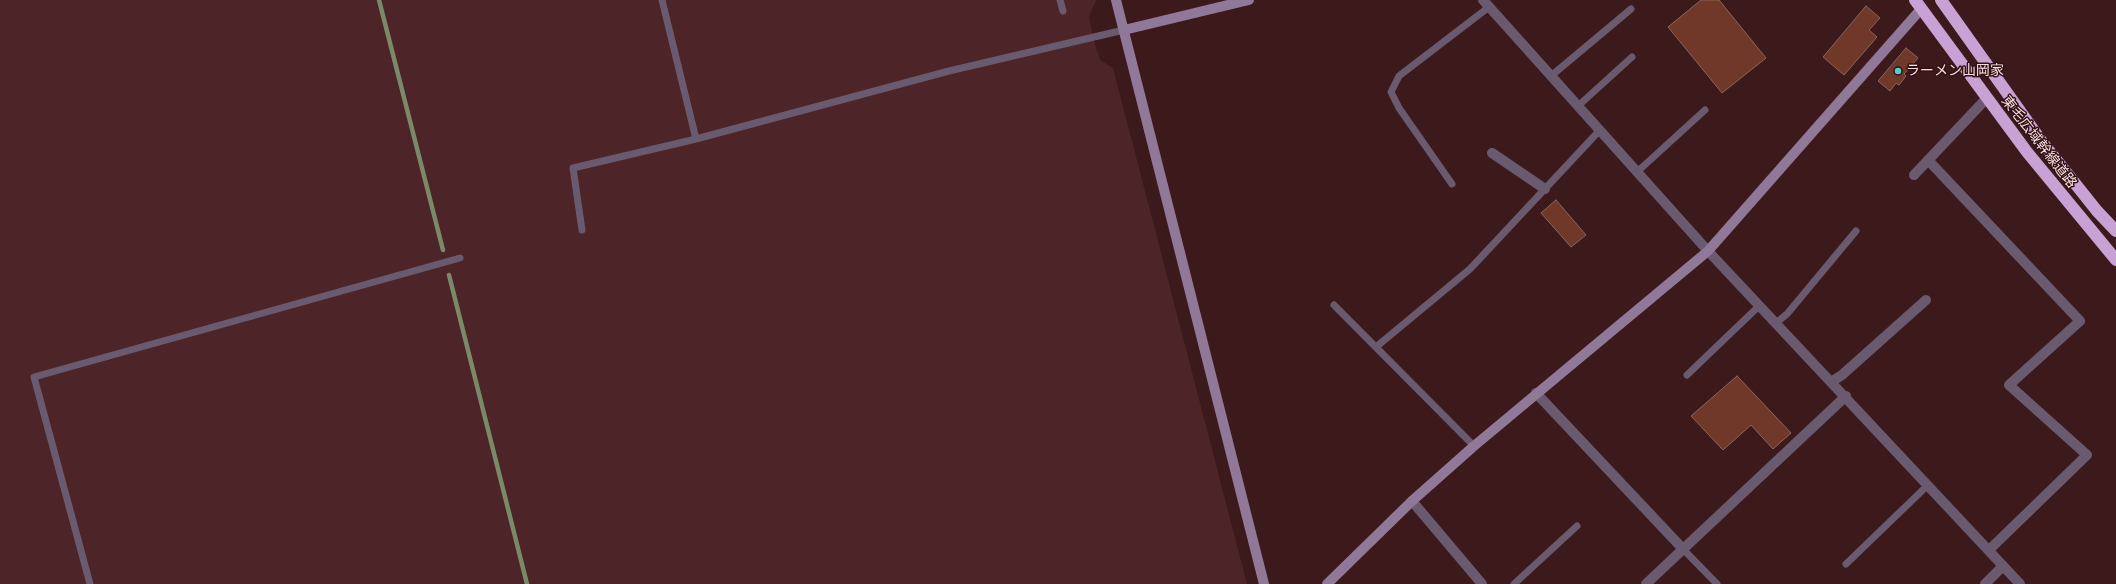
<!DOCTYPE html>
<meta charset="utf-8">
<style>
body{margin:0}
canvas{display:block;background:#3c1a1c}
</style>
<canvas width="2116" height="584"></canvas>
<script>
const g = document.querySelector('canvas').getContext('2d');
g.lineJoin = 'round';
function paint(path, color) {
  g.fillStyle = color;
  g.fill(path, 'evenodd');
}
function toPath(rows) {
  const path = new Path2D();
  for (const r of rows) {
    path.moveTo(r[0], r[1]);
    for (let i = 2; i < r.length; i += 2) path.lineTo(r[i], r[i + 1]);
  }
  return path;
}
function strokePath(path, color, width, dash) {
  g.strokeStyle = color;
  g.lineWidth = width;
  g.lineCap = dash ? 'butt' : 'round';
  g.setLineDash(dash || []);
  g.stroke(path);
}
function drawText(font, color, halo, rows, align = 'center') {
  g.font = font + ' "Public Sans","Noto Sans JP",sans-serif';
  g.lineWidth = 3;
  g.setLineDash([]);
  g.textBaseline = 'middle';
  g.strokeStyle = halo;
  g.fillStyle = color;
  for (const [text, x, y, turn = 0] of rows) {
    g.save();
    g.translate(x, y);
    g.rotate((+turn || 0) * Math.PI / 180);
    g.textAlign = isNaN(turn) ? turn : align;
    if (halo) g.strokeText(text, 0, 0);
    g.fillText(text, 0, 0);
    g.restore();
  }
}
paint(toPath([
 [0,0,1096,0,1089,17,1093,38,1100,60,1113,68,1247,584,0,584]
]), '#4d2427');
strokePath(toPath([
 [379,0,443,250],
 [449,275,527,584]
]), '#798a69', 4.5);
const building = toPath([
 [1701,0,1719,0,1766,58,1722,93,1668,27,1701,0],
 [1866,6,1880,18,1869,30,1877,37,1844,75,1823,57,1866,6],
 [1906,48,1918,58,1904,74,1906,76,1899,85,1896,83,1890,91,1878,81,1906,48],
 [1556,200,1586,235,1571,247,1541,213,1556,200],
 [1737,376,1791,433,1773,449,1751,425,1723,450,1691,416,1737,376]
]);
paint(building, '#703828');
strokePath(building, '#8b655a', 1);
strokePath(toPath([
 [662,0,696,139],
 [1060,0,1063,11],
 [1551,76,1631,9],
 [1578,106,1632,57],
 [1637,172,1705,110],
 [1452,184,1399,108,1391,92,1399,76,1489,7],
 [582,230,573,168,696,139,949,71,1124,30],
 [1334,305,1474,446],
 [1776,323,1787,314,1856,231],
 [1376,347,1470,269,1600,130],
 [1687,375,1759,306],
 [1683,549,1717,584],
 [1846,564,1928,485],
 [90,584,34,377,460,258],
 [1514,584,1577,526]
]), '#695a6f', 7);
strokePath(toPath([
 [1483,0,1708,251,2020,584],
 [1492,153,1545,189],
 [1928,160,2080,321,2009,385,2087,455,1989,550],
 [1914,175,1986,99],
 [1831,382,1842,375,1926,300],
 [1536,393,1683,549],
 [1412,501,1482,584],
 [1646,584,1846,396],
 [1985,584,2003,566]
]), '#695a6f', 10);
strokePath(toPath([
 [1116,0,1264,584],
 [1124,30,1249,0],
 [1327,584,1412,501,1474,446,1708,251,1921,9]
]), '#907898', 10);
strokePath(toPath([
 [1915,0,2027,152,2116,260],
 [1941,0,2042,142,2097,211,2116,231]
]), '#c8a2d5', 12);
for (const [x, y, r, color] of [
 [1898,71,4,"#52cdcf"]
]) {
  const dot = new Path2D();
  dot.arc(x, y, r, 0, 2 * Math.PI);
  g.fillStyle = color;
  g.fill(dot);
  strokePath(dot, '#311113', 1.5);
}
drawText('14px', '#f9e1e1', '#311113', [
 ["ラーメン山岡家",1906,71]
], 'left');
drawText('14px', '#f9e1e1', '#311113', [
 ["東毛広域幹線道路",2039,142,52]
]);
</script>
